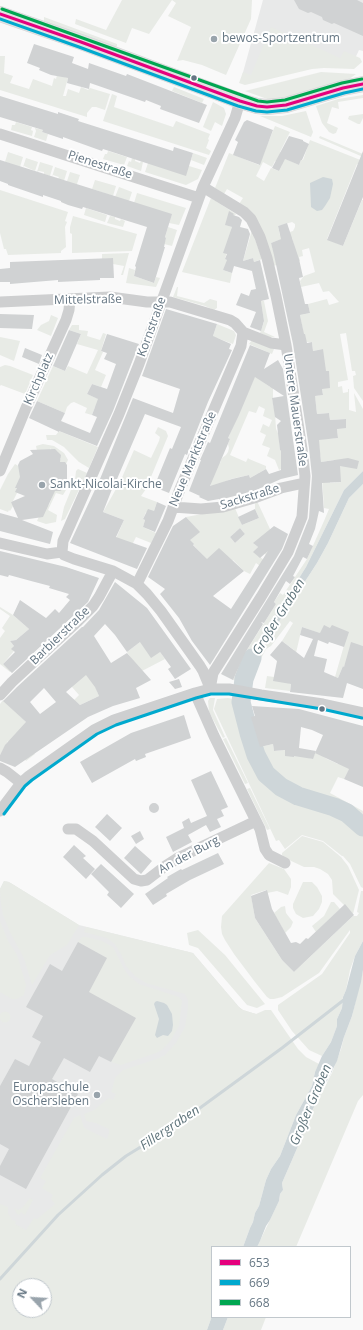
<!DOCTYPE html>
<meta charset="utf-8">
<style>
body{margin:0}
#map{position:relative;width:363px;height:1330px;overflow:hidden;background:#f9f9f9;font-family:"Open Sans",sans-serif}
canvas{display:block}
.legend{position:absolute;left:211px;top:1246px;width:140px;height:72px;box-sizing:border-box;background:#fff;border:1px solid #c1c8cd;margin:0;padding:5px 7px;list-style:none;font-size:12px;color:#657683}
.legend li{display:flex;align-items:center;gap:8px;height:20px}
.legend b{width:20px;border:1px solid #c1c8cd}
.north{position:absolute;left:12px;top:1278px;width:40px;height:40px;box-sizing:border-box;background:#fff;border:1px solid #c1c8cd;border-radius:50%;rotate:295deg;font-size:11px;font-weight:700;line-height:16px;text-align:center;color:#657683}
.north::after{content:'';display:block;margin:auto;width:14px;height:18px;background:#99a4ac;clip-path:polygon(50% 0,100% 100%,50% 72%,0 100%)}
</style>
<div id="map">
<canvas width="363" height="1330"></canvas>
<ul class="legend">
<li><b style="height:5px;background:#e5007d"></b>653</li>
<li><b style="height:5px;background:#00a9ce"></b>669</li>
<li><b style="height:5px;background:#00a651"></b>668</li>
</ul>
<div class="north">N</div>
</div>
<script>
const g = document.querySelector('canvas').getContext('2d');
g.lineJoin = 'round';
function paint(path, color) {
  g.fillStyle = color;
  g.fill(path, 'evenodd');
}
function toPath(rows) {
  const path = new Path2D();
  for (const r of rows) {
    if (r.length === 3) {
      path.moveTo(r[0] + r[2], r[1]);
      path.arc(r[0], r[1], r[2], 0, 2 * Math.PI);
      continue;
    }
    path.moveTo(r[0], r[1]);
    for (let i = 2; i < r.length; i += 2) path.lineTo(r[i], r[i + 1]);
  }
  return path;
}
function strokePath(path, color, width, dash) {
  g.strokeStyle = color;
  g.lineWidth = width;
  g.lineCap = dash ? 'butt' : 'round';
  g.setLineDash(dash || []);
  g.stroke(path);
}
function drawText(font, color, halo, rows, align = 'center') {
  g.font = font + ' "Open Sans",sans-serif';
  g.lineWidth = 4;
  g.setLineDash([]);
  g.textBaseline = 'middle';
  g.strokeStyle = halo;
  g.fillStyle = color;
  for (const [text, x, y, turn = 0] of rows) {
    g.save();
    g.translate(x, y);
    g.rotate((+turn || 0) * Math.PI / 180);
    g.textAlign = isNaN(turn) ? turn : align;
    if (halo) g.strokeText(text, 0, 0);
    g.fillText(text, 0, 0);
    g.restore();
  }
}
paint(toPath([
 [263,0,363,0,363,51,359,50,352,65,275,32,254,81,242,76],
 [4,881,9,882,79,925,193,953,239,1007,243,1010,256,1014,270,1031,26,1231,0,1216,0,889]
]), '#e8e9e9');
paint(toPath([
 [122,0,252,0,251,19,226,75,202,65,183,60,177,61,191,27,168,16,176,3,172,0,149,34,132,28,126,43,75,24,76,19,106,30],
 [44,17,117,44,117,46,115,48,44,21],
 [271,27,340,58,344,51,360,58,362,62,354,69,324,68,312,69,245,85,239,83,243,72,251,75],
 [0,56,5,56,4,73,13,76,10,83,29,89,33,79,52,86,54,78,56,79,57,75,68,78,63,96,66,96,68,89,79,93,81,87,88,90,90,88,110,94,105,110,96,107,92,107,87,113,87,117,0,90],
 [321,72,356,74,348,80,285,99,270,100,245,91],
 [174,87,204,99,202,103,172,91],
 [112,94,117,96,114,107,173,127,176,121,210,134,208,139,209,140,206,148,211,151,209,155,103,121],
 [363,95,363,98,338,102,339,109,332,107,327,123,338,128,336,133,333,134,329,132,322,123,316,106,338,99],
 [213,102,224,108,226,114,222,126,215,122,211,131,203,127],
 [306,111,313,132,311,137,260,116,282,116],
 [363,114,363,118,360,124,358,124,348,119,349,116],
 [16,122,32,127,31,130,33,131,32,136,11,130,12,125,15,125],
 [275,126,290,132,280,152,288,155,286,159,299,165,301,160,303,160,310,140,363,161,363,166,357,164,327,239,343,246,362,200,363,200,363,401,354,388,353,376,356,375,355,371,352,371,346,333,340,334,348,380,338,382,338,387,342,386,343,393,348,392,348,389,349,389,349,410,356,412,354,393,363,409,363,471,344,490,306,567,274,618,257,643,247,660,238,681,233,680,245,653,276,604,274,602,280,593,283,595,307,559,324,521,329,509,324,508,322,476,329,475,330,483,341,482,334,460,321,462,318,437,326,439,338,438,337,429,346,419,330,420,329,413,317,414,315,398,313,396,323,395,322,389,329,377,329,371,316,371,323,349,313,351,312,342,307,342,296,336,303,331,300,315,310,313,308,304,327,299,329,305,339,302,329,291,323,292,319,283,301,287,300,281,304,276,315,272,309,248,302,250,303,256,299,257,300,261,292,263,288,262,273,266,239,204,243,198,227,189,224,194,215,188,229,153,259,165],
 [275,161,282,165,279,171,271,168,264,181,256,176,263,162,272,167],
 [292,222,295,224,295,227,293,231,280,235,278,226],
 [284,238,284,240,292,238,295,249,275,256,271,243],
 [35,128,43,130,42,132,48,134,46,141,34,137,36,131],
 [320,136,363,154,363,157,319,138],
 [108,151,127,157,124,165,103,159,105,154,107,154],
 [8,152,23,157,20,167,5,162],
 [193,153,207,158,204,165,191,160],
 [26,158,38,162,35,171,24,166,23,167],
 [132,158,135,159,135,161,140,163,141,161,143,162,141,171,127,166,129,161,131,162],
 [40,162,53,166,50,176,44,174,44,172,39,171,37,172],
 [148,163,189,166,202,170,198,179,186,185,145,172],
 [55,167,67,171,64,181,58,179,59,177,53,175,52,177],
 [70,172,80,175,72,199,67,181],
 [95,180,116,186,113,196,92,189],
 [119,187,132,192,129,201,115,197],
 [0,190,68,212,65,221,67,222,65,227,66,247,61,251,61,253,8,255,6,249,4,249,0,233],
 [137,193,186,208,179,225,169,223,134,203],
 [211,198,236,214,226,225,232,227,230,242,225,259,230,261,223,270,232,273,230,283,182,272],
 [86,208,107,215,105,222,84,215],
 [73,216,137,234,132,251,72,253,72,234,70,233,70,227],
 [110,216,115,217,115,219,120,221,121,219,125,221,123,227,107,223],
 [168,227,177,230,172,246,164,244,166,238,165,237],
 [252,230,262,259,254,262,253,258,243,261],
 [129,253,123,275,121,275,124,266,113,264,113,258,102,259,102,254],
 [129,268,135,270,134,276,154,283,156,277,160,278,156,287,126,283],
 [177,287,178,287,177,296,204,303,210,299,217,301,217,308,214,310,205,306,173,297],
 [261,301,264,301,268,321,264,332,275,337,269,337,260,333,264,322],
 [51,315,58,318,51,336,37,330,41,325,49,321],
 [217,324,234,331,236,335,233,344,217,338,211,342],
 [72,325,79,325,79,330,88,331,87,336,100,340,103,333,106,334,101,351,103,352,95,370,106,375,101,387,92,384,87,394,104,401,100,409,95,407,92,415,85,413,87,408,74,402,71,403,67,407,65,413,37,401,53,366,65,371,68,366,87,374,98,350,77,344,81,334,69,330],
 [0,337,20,341,14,361,0,355],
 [252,340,274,349,272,354,249,344],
 [5,365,10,366,33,375,25,394,1,385,0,386,0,367],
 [255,376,270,387,273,386,273,398,272,398,275,413,276,429,280,437,279,439,280,450,281,451,281,469,279,470,275,460,267,456,270,448,262,445,266,435,260,432,263,424,269,427,272,420,263,416,265,409,259,406,256,413,249,411,230,455,246,462,248,458,249,459,266,466,266,469,250,478,249,475,231,479,210,488,211,479,218,462,220,463,222,458,226,455,228,452,229,448,228,444,230,439,228,438],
 [158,427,166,431,168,436,146,489,141,496,157,502,154,511,149,513,146,512,143,519,145,520,143,527,156,533,151,543,136,537,133,543,114,543,124,520,103,512,120,482,134,450,151,458,159,441,160,437,155,433],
 [59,431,98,447,89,468,79,462,64,447,52,440,47,440,46,435,56,435],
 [43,444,54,446,64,453,68,460,66,464,59,464,59,460,61,459,57,453,58,452,51,450,51,448,50,450,37,451,36,446],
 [15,464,20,467,22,473,16,488,19,489,13,501,11,502,12,503,15,503,10,511,9,510,8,512,0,509,0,490,8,474],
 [78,469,87,473,65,519,61,521,64,507,75,480,76,471],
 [363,484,363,646,358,645,344,667,343,666,338,678,335,677,345,642,302,627,296,653,282,665,294,650,282,641,293,623,290,621,271,646,266,649,257,666,251,683,246,682,251,668,256,657,317,563,328,543,349,498],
 [65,487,66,490,63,495,56,493,48,510,57,515,56,522,46,524,37,521,40,514,42,517,43,517,42,514,46,506,49,505,55,489,55,491,57,491],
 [257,501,270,529,277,539,266,555,260,549,262,546,253,543,258,547,254,552,264,560,260,566,256,563,250,574,244,571,233,560,219,573,188,539,199,532,186,517,235,508,242,525,259,518,255,509,255,504],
 [240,528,245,534,235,543,230,537],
 [0,607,13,615,29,629,16,640,10,641,14,646,12,649,14,651,3,664,11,671,10,672,0,664,0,638,5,631,2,628,10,616,0,609],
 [145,638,160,652,165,659,140,672,127,652],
 [71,656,95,685,99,696,80,705,74,700,79,695,72,687],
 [267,676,274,677,291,684,290,691,265,688],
 [210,698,215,698,213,710,225,737,223,738,209,712,208,701],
 [228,698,248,702,251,717,260,747,273,744,274,751,285,750,285,756,304,756,312,759,316,751,327,759,338,764,343,755,358,753,344,779,338,777,330,793,363,811,363,822,353,819,351,822,363,834,363,888,361,887,350,864,343,856,342,856,323,841,302,835,285,849,279,840,276,841,214,709,217,699],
 [3,700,26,722,27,743,35,754,26,761,20,752,13,751,8,741,0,755,0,704],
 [226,738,248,783,245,784,223,739],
 [250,788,270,829,267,830,247,789],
 [302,836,323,842,341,857,348,866,359,890,353,914,333,894,332,880,328,874,320,869,314,867,304,867,287,859,282,855,282,853],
 [269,863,284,869,291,879,291,887,288,895,277,891,267,893,266,890,251,895,255,918,282,960,294,972,353,916,357,916,359,913,357,912,361,891,363,891,363,941,355,956,350,970,346,990,343,997,342,1008,337,1019,337,1026,331,1042,322,1056,309,1050,292,1031,278,1010,278,1005,322,974,350,933,350,930,319,973,282,997,274,999,270,999,267,997,255,982,234,954,225,940,222,934,221,927,222,916],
 [4,881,9,882,79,925,67,945,50,955,32,985,24,958,10,932,3,915,1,904,0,889],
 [303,882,312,882,317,887,322,896,322,902,319,909,313,916,303,918,296,914,293,908,293,904],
 [331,902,334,902,340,909,316,932,312,926,324,916],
 [285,906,286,913,293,922,291,927,285,933,274,913,281,907],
 [0,921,8,941,17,955,26,985,24,995,17,999,12,999,0,992],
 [86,927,193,953,239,1007,243,1010,256,1014,265,1010,271,1010,298,1049,306,1057,319,1064,315,1072,312,1086,296,1115,280,1156,271,1169,266,1180,259,1206,255,1213,253,1222,250,1228,243,1247,212,1247,212,1316,207,1330,0,1330,0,1204,8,1207,8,1213,12,1220,16,1221,15,1224,26,1230,34,1218,37,1219,55,1204,51,1199,53,1195,42,1188,46,1181,40,1178,74,1118,80,1115,84,1128,107,1139,109,1133,109,1129,96,1123,86,1121,84,1114,94,1110,109,1098,113,1100,116,1094,111,1092,113,1086,115,1078,123,1070,159,1058,165,1055,176,1043,185,1027,188,1008,188,1000,185,994,146,983,135,976,126,966,122,956,115,944,107,938,84,932],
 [20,1286,44,1286,44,1310,20,1310],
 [198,930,225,955,265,1004,257,1008,247,1005,198,948,189,945,187,933],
 [82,937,86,937,102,941,113,947,124,969,129,976,139,984,179,997,182,1001,179,1026,171,1040,162,1050,156,1053,121,1065,111,1062,136,1018,99,998,84,1000,107,958,78,942],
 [363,970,363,1095,358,1101,296,1247,257,1247,279,1201,280,1194,283,1190,282,1183,302,1137,312,1111,332,1073,341,1049,344,1037,352,1016],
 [5,1017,5.5],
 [30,1198,33,1200,25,1215,21,1212,19,1215,17,1214,14,1208,18,1210,22,1208],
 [228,1317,266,1317,261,1330,223,1330]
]), '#e8ebe6');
paint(toPath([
 [323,177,332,179,333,184,330,198,325,206,322,210,317,211,311,207,310,183],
 [363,471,363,484,349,498,328,543,317,563,256,657,250,668,246,682,238,681,247,660,257,643,274,618,306,567,344,490],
 [353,818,363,822,363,834,350,822],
 [363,941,363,970,361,982,352,1016,344,1037,337,1061,312,1111,302,1137,282,1183,283,1190,280,1194,279,1201,270,1220,266,1226,260,1241,257,1247,243,1247,250,1228,253,1222,255,1213,259,1206,266,1180,271,1169,280,1156,296,1115,312,1086,315,1072,322,1056,331,1042,337,1026,337,1019,342,1008,343,997,346,990,355,956],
 [157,1001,164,1003,167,1005,172,1014,173,1025,172,1031,168,1036,163,1035,157,1038,155,1035,159,1019,154,1004,155,1002],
 [212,1316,228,1317,223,1330,207,1330]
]), '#ced6d9');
strokePath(toPath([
 [0,1279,58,1215,102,1175,126,1156,139,1148,152,1143,282,1048,345,999]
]), '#ced6d9', 3);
strokePath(toPath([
 [252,658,244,679,241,702,249,733,256,755,266,774,281,787,298,796,334,807,347,813,363,827]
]), '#ced6d9', 19);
paint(toPath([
 [294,0,357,0,363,3,363,36,334,23,332,24,323,20,322,17,311,12,308,13,299,9],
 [34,44,74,57,72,63,88,69,89,63,126,76,127,74,207,105,199,123,160,109,161,106,146,100,145,102,90,83,89,89,67,83,68,78,51,75,39,70,40,68,27,63],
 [0,96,58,114,58,112,79,119,78,121,173,151,174,147,193,153,186,176,103,149,102,151,63,137,63,139,42,132,43,130,0,117],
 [247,120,273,130,260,165,233,155,238,142,235,140,244,122],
 [289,136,303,140,303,141,309,144,302,160,301,160,299,165,285,159,279,171,272,168],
 [363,151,363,197,343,246,327,240],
 [0,160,172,214,165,237,166,238,164,247,165,247,154,283,134,276,136,267,135,266,147,227,83,207,82,209,68,205,61,202,61,201,43,195,43,197,8,185,8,184,0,181],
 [229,211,234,214,233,215,239,217,242,220,240,227,248,229,250,234,243,261,253,258,254,262,260,260,269,299,261,301,264,321,261,331,250,327,256,312,236,305,241,293,249,296,251,290,256,289,252,271,234,266,232,273,223,270,227,260,225,259,227,254,223,253,232,227,225,225],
 [287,223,299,259,303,277,299,278,305,304,308,304,310,313,300,315,304,334,305,334,307,343,312,342,313,351,323,349,326,371,329,371,330,388,322,389,323,395,315,396,317,414,329,413,330,420,346,419,346,428,337,429,338,438,319,440,321,462,348,458,359,461,357,469,340,466,341,482,322,483,324,513,319,511,315,529,309,544,313,546,307,559,303,557,293,576,295,577,290,584,286,581,274,602,276,604,264,623,261,622,263,624,245,653,233,680,221,674,294,556,309,518,312,476,309,448,293,344,274,255,271,243,281,239,278,226],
 [113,258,114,278,100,278,100,280,58,282,58,280,10,284,10,282,0,282,0,269,10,268,10,262],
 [166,309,217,324,213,336,231,344,229,349,232,350,208,402,187,455,185,454,169,493,154,487,170,448,172,449,181,427,145,414,117,479,116,479,103,512,124,520,116,537,147,548,137,569,70,543,100,479,133,398,173,413,180,389,142,376],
 [0,314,34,315,32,329,0,328],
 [69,330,81,334,65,371,53,366],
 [107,334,139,344,113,411,97,446,59,431,59,432,29,418,37,401,65,413,61,421,90,433,97,417,92,415,98,399,87,394,92,384,107,389,116,364,104,359,107,353,101,351],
 [250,345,270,353,264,369,278,360,283,369,298,475,281,479,254,491,219,500,219,499,208,501,199,497,200,496,189,491,201,460,200,460,208,442,210,443],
 [255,377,284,396,272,398,275,417,281,421,277,425,280,450,281,451,281,470,269,474,266,469,250,478,249,475,232,479,210,486,230,439,228,438,239,415],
 [25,348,42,355,39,364,22,357],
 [55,449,61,455,60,462,65,462,67,465,67,487,60,491,55,491,43,517,22,520,53,532,50,544,0,531,0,513,18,518,11,502,25,496,15,492,17,488,15,488,20,477,18,465,20,461,33,454,30,450],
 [157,502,166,506,155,532,143,527,145,520,143,519,148,509,154,511],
 [255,509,259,518,242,525,238,517],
 [186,517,200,532,190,540,194,544,193,545,207,559,219,548,244,571,213,596,231,609,268,551,260,558,253,552,258,547,253,543,274,526,288,534,282,549,210,665,192,641,179,618,160,594,165,589,148,577,173,526],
 [240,528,245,534,235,543,230,537],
 [0,551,66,567,99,578,88,602,12,673,3,664,15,652,11,649,14,646,10,641,16,640,29,629,13,615,20,600,46,618,55,609,59,613,70,600,66,597,69,594,49,588,50,586,31,581,9,575,8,577,0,575],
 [115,582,147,608,191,669,175,679,168,669,171,667,160,652,151,658,140,642,127,652,115,635,105,624,94,636,111,663,127,653,151,680,136,688,140,698,113,706,88,717,15,767,0,761,0,755,5,745,26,722,3,701,17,687,82,627,83,627,99,610],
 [86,675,95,687,99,696,80,705,66,692],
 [44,688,56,702,40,714,30,702],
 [324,625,330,628,332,625,349,632,344,647,329,642,328,644,318,640,314,656,327,659,324,672,338,678,343,666,344,667,351,642,363,646,363,689,347,683,343,698,290,692,291,684,273,681,277,661,270,655,282,641,304,658,313,639,300,635,302,627,320,633],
 [179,679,182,687,175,689,169,682],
 [252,706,299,709,363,726,363,787,344,779,349,769,315,753,323,735,312,730,301,727,299,748,316,751,313,759,294,756,294,757,285,756,285,750,274,751,273,744,260,747,251,717,255,716],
 [184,715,191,738,145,754,146,757,136,761,135,759,92,783,80,762,131,733],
 [211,771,228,807,221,810,224,816,217,819,221,827,210,832,206,825,188,835,192,842,173,852,166,837,184,828,182,822,189,818,191,823,207,816,191,780],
 [154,808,5],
 [107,814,122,828,110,841,95,827],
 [140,831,144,839,136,844,131,836],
 [74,845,86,856,83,858,95,869,86,879,63,857],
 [135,846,152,861,141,874,124,858],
 [218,853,224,864,190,880,166,894,167,896,153,905,145,894,168,878,167,877,181,869,182,870],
 [101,864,134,894,121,908,107,895,109,892,91,874],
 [267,890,272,909,291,943,296,942,300,944,306,938,308,939,345,904,354,915,294,972,282,960,255,918,251,896],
 [78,942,107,958,89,992,136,1018,111,1062,99,1056,90,1072,64,1058,52,1079,78,1094,26,1189,0,1175,0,1166,9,1149,0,1144,0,1086,15,1059,29,1066,41,1042,32,1037,43,1016,26,1007,50,964,62,971]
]), '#d0d2d3');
const secondary = toPath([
 [0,14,81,42,240,101,257,106,267,107,286,105,343,88,363,84]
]);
strokePath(secondary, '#d5d6d7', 16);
strokePath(toPath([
 [0,134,199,198],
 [203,187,244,212,251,219,260,237,267,258,276,296,286,345,302,449,305,476,302,517,288,552,261,597,213,673,210,689],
 [0,302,110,297,147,302,170,302,230,320,235,323,243,332,271,343,286,345],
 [0,471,26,408,66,320,69,310,70,299],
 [173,507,201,509,223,507,254,498,281,488,304,483],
 [0,543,47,554,62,552,64,555,74,559,113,571,137,584,147,594,161,611,200,666,203,671,210,688],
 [62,552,63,541,119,414,139,364,203,187,235,118,240,101],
 [137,584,168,521,180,489,241,346,243,332],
 [195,693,214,736,260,829,265,849,269,855,285,863],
 [0,695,12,682,77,622,93,606,99,597,113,571],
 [0,768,7,772,21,783],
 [0,811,21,783,29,776,94,730,114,720,195,693,210,689,229,689,261,695,323,704,363,713],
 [68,829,76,829,93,841,134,879,141,881,147,880,164,867,178,858,256,821]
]), '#cecfd0', 11);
strokePath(secondary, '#e1e2e2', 15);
strokePath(toPath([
 [0,14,81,42,240,101,257,106,267,107,286,105,343,88,363,84]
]), '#e5007d', 3);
strokePath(toPath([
 [0,19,79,47,238,106,256,111,267,112,287,110,344,93,363,89],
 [4,814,25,786,32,780,97,734,116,725,196,698,211,694,229,694,322,709,362,718]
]), '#00a9ce', 3);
strokePath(toPath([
 [2,9,258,101,267,102,285,100,342,83,362,79]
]), '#00a651', 3);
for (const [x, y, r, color] of [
 [214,39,4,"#99a4ac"],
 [194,78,3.5,"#657683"],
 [42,485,4,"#99a4ac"],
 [322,709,3.5,"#657683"],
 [97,1095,4,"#99a4ac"]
]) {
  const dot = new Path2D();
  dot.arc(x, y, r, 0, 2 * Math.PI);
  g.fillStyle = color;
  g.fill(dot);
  strokePath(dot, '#fff', 1.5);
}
drawText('12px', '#657683', '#fff', [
 ["bewos-Sportzentrum",222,39],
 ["Sankt-Nicolai-Kirche",50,485],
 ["Europaschule",89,1088,"right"],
 ["Oschersleben",89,1102,"right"]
], 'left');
drawText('12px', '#657683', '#fff', [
 ["Pienestraße",100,165,18],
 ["Mittelstraße",88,300,-1],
 ["Kornstraße",152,327,-70],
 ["Kirchplatz",39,379,-66],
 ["Untere Mauerstraße",295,410,82],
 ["Neue Marktstraße",193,459,-67],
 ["Sackstraße",250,497,-17],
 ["Barbierstraße",60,636,-44],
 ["An der Burg",189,855,-28]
]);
drawText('italic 13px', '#60757c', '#fff', [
 ["Großer Graben",279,617,-58],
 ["Großer Graben",311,1105,-67],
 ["Fillergraben",170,1128,-34]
]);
</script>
